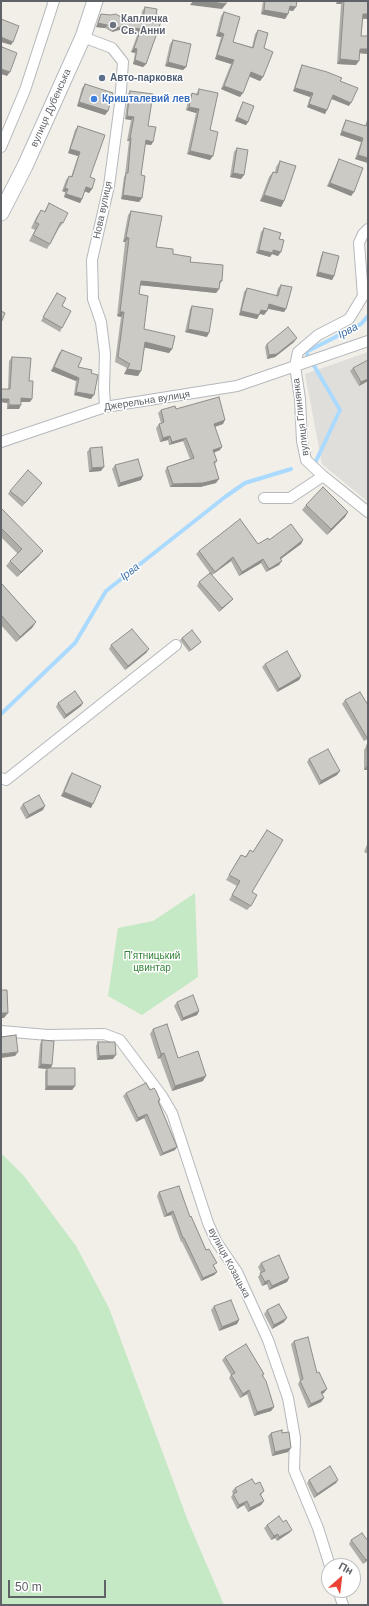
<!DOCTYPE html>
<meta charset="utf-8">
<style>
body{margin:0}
#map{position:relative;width:369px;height:1606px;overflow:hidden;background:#f1efe8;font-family:Helvetica,sans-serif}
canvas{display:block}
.frame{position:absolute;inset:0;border:2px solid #5f6368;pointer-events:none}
.north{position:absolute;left:321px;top:1558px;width:40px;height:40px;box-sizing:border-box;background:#fff;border:1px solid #bfc1c3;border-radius:50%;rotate:28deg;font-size:11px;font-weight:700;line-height:16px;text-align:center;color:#5f6368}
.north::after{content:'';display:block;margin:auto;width:14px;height:18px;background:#ea4335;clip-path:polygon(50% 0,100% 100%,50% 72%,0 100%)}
.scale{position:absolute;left:8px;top:1580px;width:98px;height:18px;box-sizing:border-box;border:2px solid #5f6368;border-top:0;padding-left:5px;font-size:12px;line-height:14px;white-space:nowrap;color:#5f6368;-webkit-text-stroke:3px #fff;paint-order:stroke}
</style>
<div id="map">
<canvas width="369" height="1606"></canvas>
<div class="frame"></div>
<div class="north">Пн</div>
<div class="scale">50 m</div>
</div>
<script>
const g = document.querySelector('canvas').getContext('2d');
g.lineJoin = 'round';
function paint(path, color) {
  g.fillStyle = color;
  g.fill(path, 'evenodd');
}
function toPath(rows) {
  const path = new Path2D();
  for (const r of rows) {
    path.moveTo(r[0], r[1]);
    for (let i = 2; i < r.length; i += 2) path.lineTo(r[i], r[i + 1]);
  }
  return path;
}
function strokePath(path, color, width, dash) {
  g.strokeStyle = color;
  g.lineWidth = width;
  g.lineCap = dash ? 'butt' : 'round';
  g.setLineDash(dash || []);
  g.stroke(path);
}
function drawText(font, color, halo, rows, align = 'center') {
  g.font = font + ' Helvetica,sans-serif';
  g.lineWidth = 3;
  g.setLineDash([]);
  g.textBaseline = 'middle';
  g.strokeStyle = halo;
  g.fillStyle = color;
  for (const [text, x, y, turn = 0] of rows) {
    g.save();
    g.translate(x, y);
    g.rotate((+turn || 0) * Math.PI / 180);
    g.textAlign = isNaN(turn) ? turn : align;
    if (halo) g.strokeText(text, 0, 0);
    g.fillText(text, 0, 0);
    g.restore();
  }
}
paint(toPath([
 [368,352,368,502,322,464,305,374]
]), '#e0deda');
paint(toPath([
 [195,893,198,977,142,1015,108,996,118,928,153,921],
 [1,1153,24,1176,76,1246,109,1308,188,1521,224,1605,1,1605]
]), '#c5e8c5');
strokePath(toPath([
 [316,461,340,410,306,352,361,324,368,316],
 [1,714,75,643,106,591,225,497,245,483,291,469]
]), '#aadaff', 4);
const street = toPath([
 [83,37,112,48,123,62,120,104,109,186,92,260,93,299,101,322,105,354,104,388,105,407],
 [1,147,25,90,54,1],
 [368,229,363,234,359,243,363,296,349,319,318,335,298,352,295,366,300,399,302,441,306,460,323,476,368,512],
 [1,442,105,407,237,386,368,341],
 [264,498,290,498,323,476],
 [1,778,6,780,176,645],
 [1,1031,48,1035,104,1034,120,1040,162,1096,172,1113,208,1223,216,1241,237,1272,268,1340,288,1398,295,1438,294,1470,318,1528,330,1566],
 [338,1590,343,1605]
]);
const secondary = toPath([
 [1,213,25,166,83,37,95,1]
]);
strokePath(street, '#b5b8bc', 12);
strokePath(secondary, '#b6babf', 17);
strokePath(street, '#fff', 10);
strokePath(secondary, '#fff', 15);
paint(toPath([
 [263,1,297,1,293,11,289,10,288,14,285,19,261,14],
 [337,1,368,1,368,19,363,19,361,36,368,36,368,54,360,53,356,65,337,64,341,4,336,4],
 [145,7,146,64,143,67,133,64,135,53,131,52,138,33,119,30,112,32,105,28,96,27,99,18,101,14,141,19,142,11],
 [224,12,233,42,252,47,255,34,258,30,264,48,263,77,260,81,249,76,240,97,221,89,231,64,215,59,221,37,216,36,221,16],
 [173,40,186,67,183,70,165,66,170,44],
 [302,65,340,81,349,106,331,99,325,114,307,107,310,97,293,91,300,69],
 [85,84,108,111,105,115,77,106,82,88],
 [199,89,210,130,210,160,187,154,196,113,186,110,189,97,192,93,196,94],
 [130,91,148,126,153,142,151,145,145,144,141,175,142,198,139,202,121,199,124,177,125,175,129,141,127,141,131,120,125,119,128,94],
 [243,102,248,122,246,125,235,121,241,106],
 [368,117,368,163,355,159,361,142,340,135,344,123,346,120,365,126],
 [78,126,90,177,92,189,89,193,85,191,82,199,80,203,64,197,65,192,62,191,66,180,69,176,71,177,78,156,68,153,75,130],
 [237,148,244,175,241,179,230,177,234,152],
 [339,159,354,192,351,196,327,186,337,163],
 [280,161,284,201,281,207,260,201,269,177,273,172,275,172,276,167],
 [49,203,63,223,59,228,50,244,47,249,29,241,35,230,31,228,37,216,41,210,44,212],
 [131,211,156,247,173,254,190,262,222,281,220,284,219,289,216,293,140,285,139,294,144,329,172,349,169,353,145,347,138,376,124,374,127,368,115,362,121,317,117,316,125,242,123,242,128,215],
 [264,228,279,239,278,256,272,254,270,257,256,253,261,232],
 [323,252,334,276,332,280,316,276,321,256],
 [281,285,286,309,284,312,268,309,264,315,260,314,257,319,239,315,244,292,247,288,276,296,278,288],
 [57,293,62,306,62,328,60,332,41,321],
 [192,306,207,337,185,332,190,309],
 [294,342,275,357,267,359,265,347,267,344],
 [62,350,78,367,91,399,74,395,76,381,51,371,59,353],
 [12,357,29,381,30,402,21,402,19,409,7,409,7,403,1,402,1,389,8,389,9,361],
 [353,368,368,381,359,386,350,371],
 [176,409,223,424,215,427,220,450,214,452,217,461,215,464,216,483,200,487,170,487,165,471,167,467,190,459,183,441,169,445,168,440,160,442,156,428,159,424,161,423,158,413,161,410],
 [90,448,101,471,89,472,87,452],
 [115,465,141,480,118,487,112,469],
 [42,483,22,507,8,494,10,491],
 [306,505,348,512,345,517,327,535,302,510],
 [1,508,39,556,17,577,6,566,10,561,18,554,1,537],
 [269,540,303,540,301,544,280,559,279,565,266,572,261,563,239,576,231,561,212,575,233,599,230,602,219,612,197,586,199,582,210,573,196,554,199,551,258,544],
 [1,583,36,622,32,628,16,642,1,625],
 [182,638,199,644,189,652,180,640],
 [111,645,149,649,146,653,125,670,109,649],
 [265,664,301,676,299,680,277,692,262,667],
 [345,700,368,739,364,741,342,704],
 [58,703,83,703,81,706,64,719,56,707],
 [367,745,368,745,368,770,364,770,364,750],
 [309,759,337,775,319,785,307,762],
 [72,773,91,808,61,796,69,777],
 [23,804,43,810,26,819,20,808],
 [267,830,252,892,251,906,247,910,229,900,237,886,226,880,241,855,245,857,250,850,253,852],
 [368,842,368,854,364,852],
 [177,1002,199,1011,197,1015,181,1021,174,1006],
 [153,1029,178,1058,203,1081,172,1091,160,1058,158,1059,150,1034],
 [42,1040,52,1065,51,1068,75,1086,72,1090,45,1090,45,1071,47,1069,38,1068,40,1044],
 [98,1042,113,1059,97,1060,96,1046],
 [150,1090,160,1100,159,1102,175,1150,160,1156,144,1118,136,1122,123,1096,126,1093],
 [159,1192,190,1217,217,1272,214,1275,201,1281,182,1242,181,1242,171,1215,164,1217,157,1196],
 [261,1263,289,1278,287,1282,269,1290,267,1284,262,1286,258,1277,261,1273,258,1267],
 [214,1306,239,1320,237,1324,219,1331,211,1310],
 [267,1310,284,1322,272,1329,264,1314],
 [294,1341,317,1373,324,1393,322,1394,324,1398,321,1402,308,1408,298,1384,300,1381,291,1344],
 [225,1357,264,1374,263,1376,274,1407,271,1411,254,1416,247,1394,240,1398,229,1378,231,1375,222,1360],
 [271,1433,288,1452,272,1456,268,1436],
 [309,1480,338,1480,336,1483,314,1498,307,1483],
 [255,1484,264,1491,261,1495,264,1501,261,1505,248,1512,244,1505,237,1509,231,1497,233,1494,232,1491,235,1488],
 [283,1522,292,1530,289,1533,277,1541,275,1538,271,1540,264,1528,267,1525],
 [351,1540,368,1541,368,1560,363,1564,349,1544]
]), '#afaea9');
paint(toPath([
 [193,1,205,1,226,4,222,9,190,5],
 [338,1,343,1,341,4,336,4],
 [290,6,296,7,293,11,287,10],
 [264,10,288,14,285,19,261,14],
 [363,14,368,14,368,19,360,18],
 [98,23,107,25,105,28,96,27],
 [121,27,141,29,138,33,119,30,112,32,114,28],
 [219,32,224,34,221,37,216,36],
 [1,37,13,42,11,45,1,42],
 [134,48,137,49,135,53,131,52],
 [360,49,368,49,368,54,357,53],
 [217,55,234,60,231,64,215,59],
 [340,59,359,61,356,65,337,64],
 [135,60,146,64,143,67,133,64],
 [168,62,186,67,183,70,165,66],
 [1,69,10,72,7,76,1,74],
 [251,72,263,77,260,81,248,76],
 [224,86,243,93,240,97,221,89],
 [295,88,313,93,310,97,293,91],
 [333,95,351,103,349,106,330,98],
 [79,102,108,111,105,115,77,106],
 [309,104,327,110,325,114,307,107],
 [189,107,199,109,196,113,186,110],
 [127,116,134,117,131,120,125,119],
 [237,117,248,122,246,125,235,121],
 [342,131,363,138,361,142,340,135],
 [130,138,131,138,129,141,127,141],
 [146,140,153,142,151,145,143,144],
 [70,149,80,152,78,156,68,153],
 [190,151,213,156,210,160,187,154],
 [358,155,368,158,368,163,355,159],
 [233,173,244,175,241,179,230,177],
 [330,183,354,192,351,196,327,186],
 [86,187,92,189,89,193,84,191],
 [65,188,68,189,65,192,62,191],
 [66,194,82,199,80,203,64,197],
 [123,195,142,198,139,202,121,199],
 [264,195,284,201,281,207,260,201],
 [126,237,129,238,125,242,123,242],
 [259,250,273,250,281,252,278,256,272,254,270,257,256,253],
 [318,272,334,276,332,280,316,276],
 [141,281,219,289,216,293,138,285],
 [269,304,286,309,284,312,266,308],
 [261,310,267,311,264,315,258,313],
 [241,311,259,315,257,319,239,315],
 [120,312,124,312,121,317,117,316],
 [188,329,209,333,207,337,185,332],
 [297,338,294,342,275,357,267,359,269,355],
 [145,342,172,349,169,353,142,347],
 [54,367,79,378,76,381,51,371],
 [127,369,141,371,138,376,124,374],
 [368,379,368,381,359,386,361,382],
 [76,392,94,395,91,399,74,395],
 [21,398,32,399,30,402,19,402],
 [1,399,9,399,7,403,1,402],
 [9,405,21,405,19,409,7,409],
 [225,420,223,424,211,428,214,424],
 [170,436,168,440,160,442,163,438],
 [186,438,183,441,169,445,172,442],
 [222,447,220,450,211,454,213,450],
 [104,467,101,471,89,472,92,468],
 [143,476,141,480,118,487,120,483],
 [219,479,216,483,200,487,170,487,173,484],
 [348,512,345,517,327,535,331,529],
 [303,540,301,544,277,562,280,558],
 [43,551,39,556,17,577,21,572],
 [233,557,231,561,212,575,215,572],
 [263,559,261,563,239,576,242,572],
 [282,561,279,565,266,572,269,569],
 [233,599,230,602,219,612,222,608],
 [36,622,32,628,16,642,20,637],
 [149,649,146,653,125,670,128,666],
 [301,676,299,680,277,692,279,689],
 [83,703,81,706,64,719,66,715],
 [368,764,368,770,364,770],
 [340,771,337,775,319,785,321,781],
 [64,792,93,804,91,808,61,796],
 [45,806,43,810,26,819,29,815],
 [199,1011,197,1015,181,1021,183,1018],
 [1,1013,8,1013,4,1018,1,1018],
 [18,1052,15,1056,1,1058,1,1054],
 [164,1053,160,1058,158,1059,161,1054],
 [116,1055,113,1059,97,1060,99,1056],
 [41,1064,52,1065,50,1069,47,1068,47,1069,38,1068],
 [206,1076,203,1081,172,1091,175,1086],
 [47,1086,75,1086,72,1090,45,1090],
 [147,1114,144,1118,136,1122,138,1118],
 [177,1147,175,1150,160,1156,163,1153],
 [173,1211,171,1215,164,1217,167,1214],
 [217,1272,214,1275,201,1281,203,1278],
 [289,1278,287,1282,269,1290,272,1286],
 [269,1280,267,1284,262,1286,265,1282],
 [287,1318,284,1322,272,1329,274,1325],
 [239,1320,237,1324,219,1331,222,1327],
 [327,1389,324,1393,319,1395,321,1392],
 [249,1390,247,1394,240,1398,243,1394],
 [324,1398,321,1402,308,1408,311,1404],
 [274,1407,271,1411,254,1416,257,1412],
 [291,1448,288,1452,272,1456,275,1452],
 [338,1480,336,1483,314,1498,317,1494],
 [247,1501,244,1505,237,1509,239,1505],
 [264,1501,261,1505,248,1512,250,1508],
 [292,1530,289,1533,277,1541,279,1537],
 [278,1534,275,1538,271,1540,274,1536],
 [368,1558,368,1560,363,1564,366,1560]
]), '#8f8d8a');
const building = toPath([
 [205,1,226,1,226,4,205,1],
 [265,1,297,1,296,7,290,6,288,14,264,10,265,1],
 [344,1,368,1,368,14,363,14,361,36,368,36,368,49,360,49,359,61,340,59,344,1],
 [145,7,157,9,156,15,163,16,146,64,135,60,137,49,134,48,141,29,121,27,114,28,107,25,98,23,101,14,110,15,116,14,121,17,143,19,145,7],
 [224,12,240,17,233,42,253,48,258,30,268,33,264,48,273,52,263,77,251,72,243,93,224,86,234,60,217,55,224,34,219,32,224,12],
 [1,19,19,26,13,42,1,37,1,19],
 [173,40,191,44,186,67,168,62,173,40],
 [2,47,17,53,10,72,1,69,1,51,2,47],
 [302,65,327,72,342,78,340,81,358,88,351,103,333,95,327,110,309,104,313,93,295,88,302,65],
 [85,84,113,93,108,111,79,102,85,84],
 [199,89,218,93,210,130,218,132,213,156,190,151,199,109,189,107,192,93,198,95,199,89],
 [130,91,153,94,148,126,156,127,153,142,146,140,141,175,145,176,142,198,123,195,126,173,128,173,131,138,130,138,134,117,127,116,130,91],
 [243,102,254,106,248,122,237,117,243,102],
 [346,120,366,126,368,121,368,158,358,155,363,138,342,131,346,120],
 [78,126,105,135,90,177,95,179,92,189,86,187,82,199,66,194,68,189,65,188,69,176,72,177,80,152,70,149,78,126],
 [237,148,248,150,244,175,233,173,237,148],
 [339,159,363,168,354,192,330,183,339,159],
 [280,161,296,166,284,201,264,195,273,172,277,173,280,161],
 [49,203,68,213,63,223,61,222,50,244,33,235,39,224,35,222,41,210,45,212,49,203],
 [131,211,162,216,156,247,173,249,173,254,191,257,190,262,223,265,222,281,220,281,219,289,141,281,139,294,148,296,144,329,175,336,172,349,145,342,141,371,127,369,130,364,118,357,124,312,120,312,129,238,126,237,131,211],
 [264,228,281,233,279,239,284,240,281,252,273,250,273,253,259,250,264,228],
 [323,252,339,256,334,276,318,272,323,252],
 [281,285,292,287,286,309,269,304,267,311,261,310,259,315,241,311,247,288,278,296,281,285],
 [57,293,66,298,62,306,71,311,62,328,43,317,57,293],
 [192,306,213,309,209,333,188,329,192,306],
 [1,311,5,313,1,323,1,311],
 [288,327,297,338,277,354,269,355,267,344,288,327],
 [62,350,82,358,78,367,92,370,91,373,98,375,94,395,76,392,79,378,54,367,62,350],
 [12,357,31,358,29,381,33,381,32,399,21,398,21,405,9,405,9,399,1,399,1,389,10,389,12,357],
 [368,360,368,379,361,382,353,368,368,360],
 [219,397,225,420,214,424,222,447,213,450,217,461,214,462,219,479,203,483,173,484,167,467,194,458,186,438,172,442,170,436,163,438,159,424,164,422,161,410,175,406,176,409,219,397],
 [102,447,104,467,92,468,90,448,102,447],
 [138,459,143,476,120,483,115,465,138,459],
 [28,470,42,483,25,503,10,491,28,470],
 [323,487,348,512,331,529,306,505,323,487],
 [1,508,43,551,21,572,10,561,22,549,1,528,1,508],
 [240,519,258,544,268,538,269,540,291,524,303,540,280,558,282,561,269,569,263,559,242,572,233,557,215,572,199,551,240,519],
 [210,573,233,599,222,608,199,582,210,573],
 [1,583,36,622,20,637,1,615,1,583],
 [132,629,149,649,128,666,111,645,132,629],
 [192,630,201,642,191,650,182,638,192,630],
 [287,651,301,676,279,689,265,664,287,651],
 [75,691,83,703,66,715,58,703,75,691],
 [360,692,368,705,368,737,367,738,345,700,360,692],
 [367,745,368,745,368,764,367,745],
 [328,749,340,771,321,781,309,759,328,749],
 [72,773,101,786,93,804,64,792,72,773],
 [39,795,45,806,29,815,23,804,39,795],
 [267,830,283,840,252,892,257,895,251,906,232,895,240,881,229,875,241,855,246,857,250,850,253,852,267,830],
 [1,990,7,990,8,1013,1,1013,1,990],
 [193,995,199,1011,183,1018,177,1002,193,995],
 [167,1024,178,1058,198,1051,206,1076,175,1086,164,1053,161,1054,153,1029,167,1024],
 [16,1035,18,1052,1,1054,1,1037,16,1035],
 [42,1040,54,1041,52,1065,41,1064,42,1040],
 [98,1042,115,1042,116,1055,99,1056,98,1042],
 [47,1068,75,1068,75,1086,47,1086,47,1068],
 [146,1083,150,1090,154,1088,156,1091,160,1100,158,1101,177,1147,163,1153,147,1114,138,1118,126,1093,146,1083],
 [179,1186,190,1217,191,1216,206,1250,209,1249,217,1263,213,1265,217,1272,203,1278,184,1238,183,1238,173,1211,167,1214,159,1192,179,1186],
 [279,1255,289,1278,272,1286,269,1280,265,1282,260,1273,265,1271,261,1263,279,1255],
 [231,1300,239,1320,222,1327,214,1306,231,1300],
 [279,1304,287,1318,274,1325,267,1310,279,1304],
 [308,1337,317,1373,319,1372,327,1389,321,1392,324,1398,311,1404,300,1381,303,1379,294,1341,308,1337],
 [246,1344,264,1374,262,1375,266,1381,274,1407,257,1412,249,1390,243,1394,231,1375,235,1373,225,1357,246,1344],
 [282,1430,282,1433,289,1432,291,1448,275,1452,271,1433,282,1430],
 [330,1466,338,1480,317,1494,309,1480,330,1466],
 [252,1479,255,1484,260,1482,264,1491,260,1494,264,1501,250,1508,247,1501,239,1505,233,1494,237,1492,235,1488,252,1479],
 [279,1516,283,1522,286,1520,292,1530,279,1537,278,1534,274,1536,267,1525,279,1516],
 [362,1533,368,1541,368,1558,366,1560,351,1540,362,1533]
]);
paint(building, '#cccac5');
strokePath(building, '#8f8d8a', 1);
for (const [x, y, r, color] of [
 [113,25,4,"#6b7280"],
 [102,78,4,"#5c6f8a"],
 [94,99,4,"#3f7fe0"]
]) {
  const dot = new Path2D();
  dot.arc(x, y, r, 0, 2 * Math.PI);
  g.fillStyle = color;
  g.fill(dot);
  strokePath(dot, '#fff', 1.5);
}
drawText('bold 10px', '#5b616d', '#fff', [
 ["Капличка",121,19],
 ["Св. Анни",121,31]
], 'left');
drawText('bold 10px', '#4e5e75', '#fff', [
 ["Авто-парковка",110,78]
], 'left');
drawText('bold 10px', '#366cbe', '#fff', [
 ["Кришталевий лев",102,99]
], 'left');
drawText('10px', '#5f6368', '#fff', [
 ["вулиця Дубенська",51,108,-66],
 ["Нова вулиця",103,210,-78],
 ["Джерельна вулиця",147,401,-9],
 ["вулиця Глинянка",301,417,-97],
 ["вулиця Козацька",229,1263,62]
]);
drawText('10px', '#348238', '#fff', [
 ["П'ятницький",152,956],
 ["цвинтар",152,968]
]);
drawText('italic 11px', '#4174aa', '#fff', [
 ["Ірва",348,331,-28],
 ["Ірва",130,572,-38]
]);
</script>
